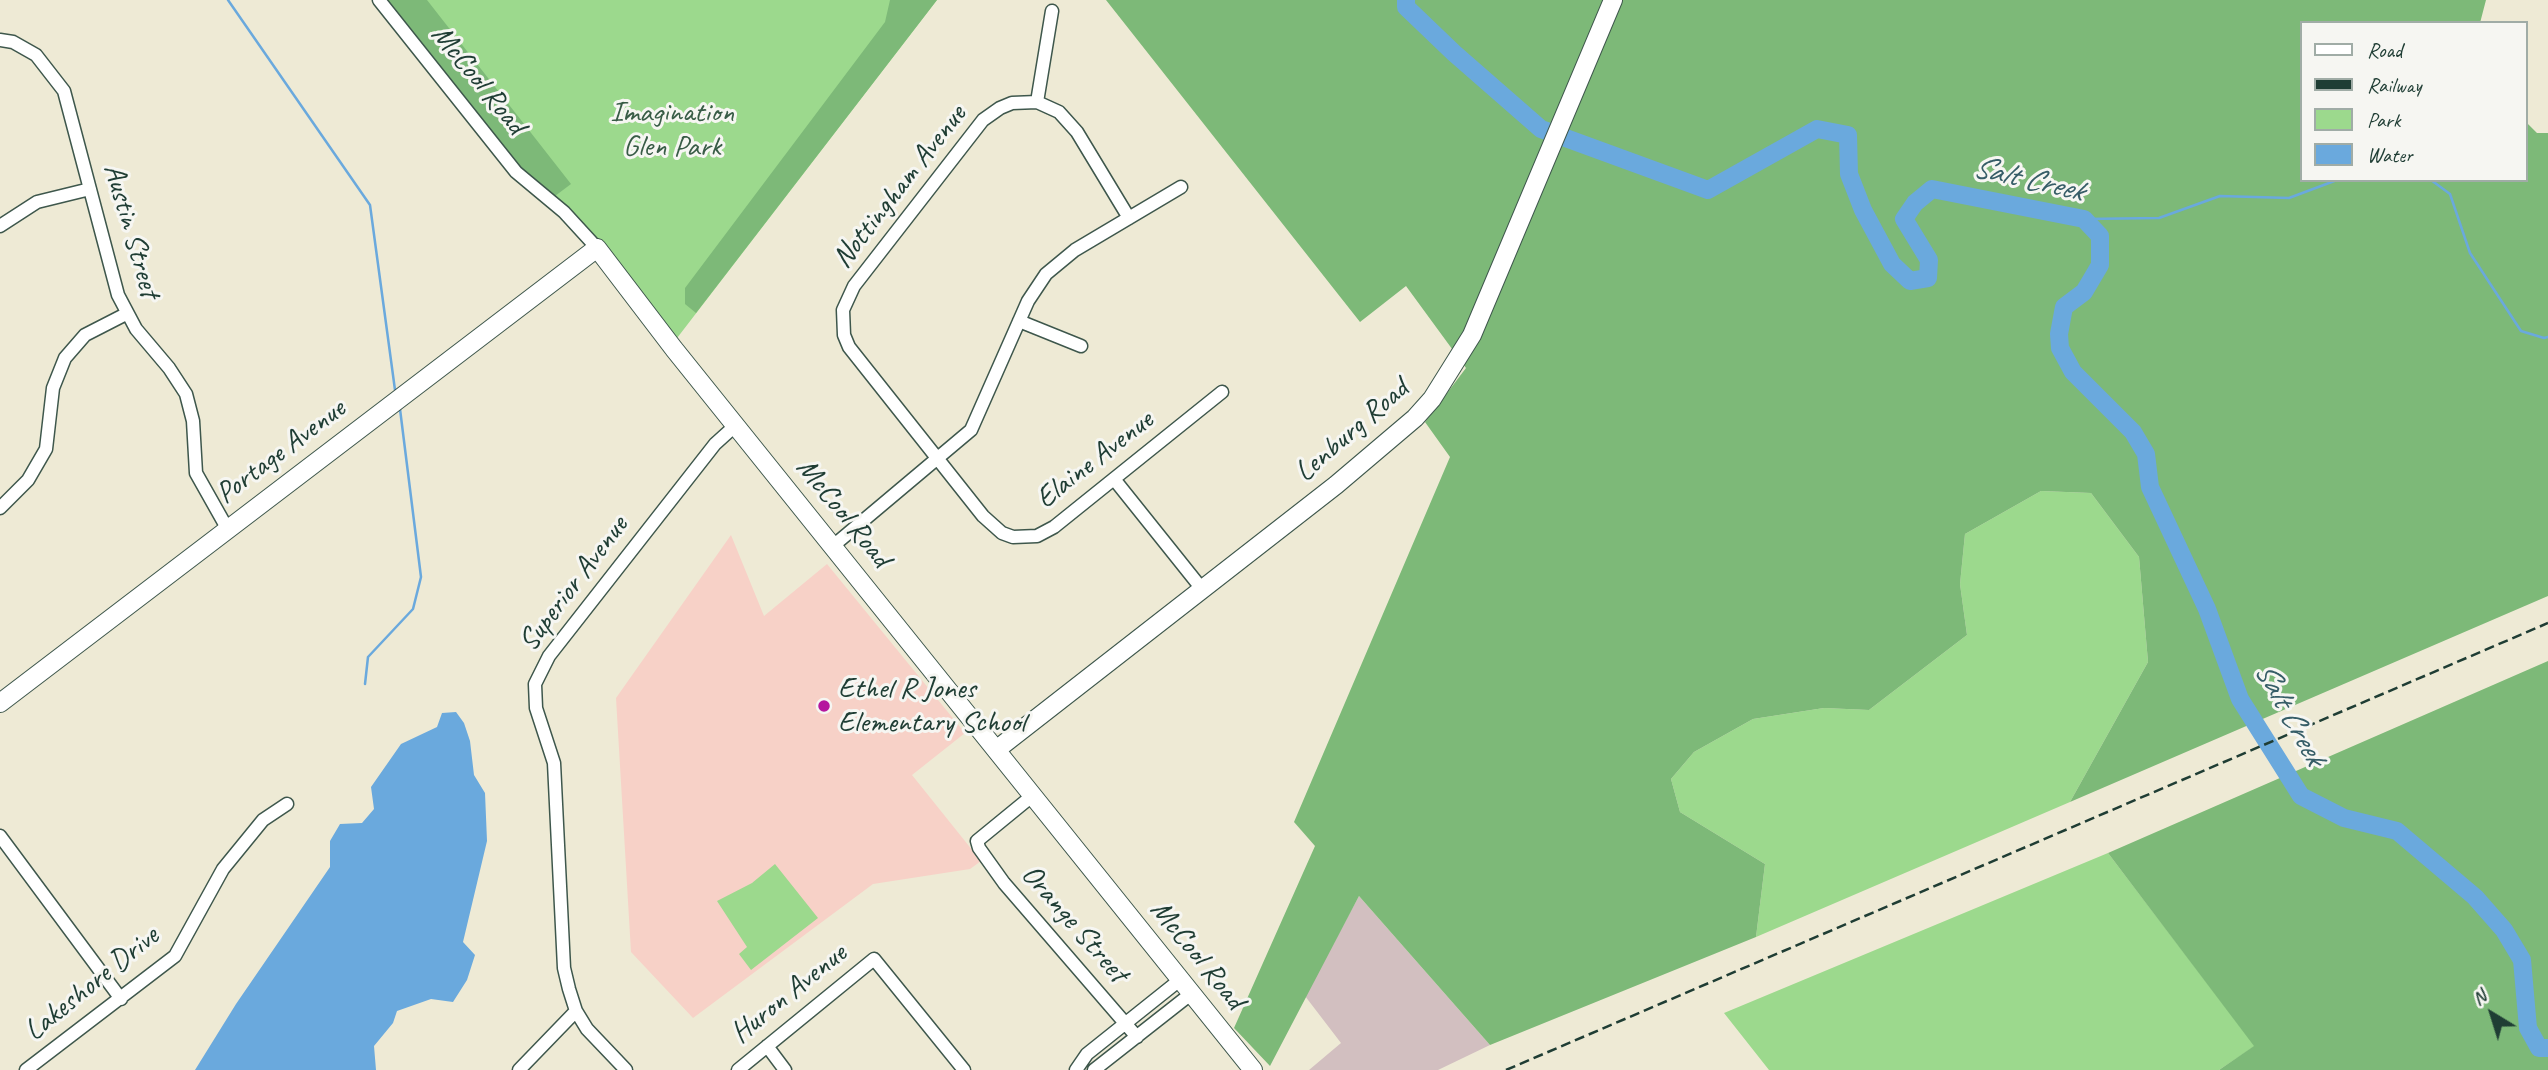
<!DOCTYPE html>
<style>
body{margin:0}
#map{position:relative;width:2548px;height:1070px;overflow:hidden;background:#eeead5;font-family:Caveat,sans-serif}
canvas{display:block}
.legend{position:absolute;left:2300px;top:21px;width:228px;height:161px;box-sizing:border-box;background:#f6f6f2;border:2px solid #a0aca6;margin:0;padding:9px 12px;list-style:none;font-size:21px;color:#1f3d34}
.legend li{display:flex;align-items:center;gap:14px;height:35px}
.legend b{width:35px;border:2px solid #a0aca6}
.north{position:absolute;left:2457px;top:979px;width:70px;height:70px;-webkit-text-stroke:5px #f6f6f2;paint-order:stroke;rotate:322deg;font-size:19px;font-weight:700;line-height:28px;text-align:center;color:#1f3d34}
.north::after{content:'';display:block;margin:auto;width:24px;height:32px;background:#1f3d34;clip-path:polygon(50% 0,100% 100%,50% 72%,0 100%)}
</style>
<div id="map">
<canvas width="2548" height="1070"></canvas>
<ul class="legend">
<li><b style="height:9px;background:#fff"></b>Road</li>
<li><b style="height:9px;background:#1f3d34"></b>Railway</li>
<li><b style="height:19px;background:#9cd98d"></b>Park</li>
<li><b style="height:19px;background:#6aa9dd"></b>Water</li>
</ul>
<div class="north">N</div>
</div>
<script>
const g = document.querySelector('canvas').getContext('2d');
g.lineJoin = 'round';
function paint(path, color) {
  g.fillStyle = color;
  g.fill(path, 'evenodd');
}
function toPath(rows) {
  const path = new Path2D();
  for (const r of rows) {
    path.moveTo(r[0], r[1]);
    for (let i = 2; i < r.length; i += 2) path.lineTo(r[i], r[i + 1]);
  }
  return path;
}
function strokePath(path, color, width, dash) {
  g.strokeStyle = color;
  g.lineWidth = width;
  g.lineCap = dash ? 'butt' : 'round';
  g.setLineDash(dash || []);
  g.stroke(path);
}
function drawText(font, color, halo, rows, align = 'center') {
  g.font = font + ' Caveat,sans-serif';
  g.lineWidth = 6;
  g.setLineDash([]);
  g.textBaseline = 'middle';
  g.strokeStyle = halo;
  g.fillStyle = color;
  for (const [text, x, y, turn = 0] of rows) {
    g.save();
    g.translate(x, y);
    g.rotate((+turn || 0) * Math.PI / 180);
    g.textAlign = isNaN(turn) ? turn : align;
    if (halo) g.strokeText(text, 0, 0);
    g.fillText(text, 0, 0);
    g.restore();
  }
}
paint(toPath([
 [731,535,764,616,827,564,965,733,912,775,981,861,970,869,873,884,693,1018,631,952,616,698]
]), '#f7d1c7');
paint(toPath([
 [1359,896,1490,1045,1438,1070,1309,1070,1341,1043,1305,996]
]), '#d2bfc0');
paint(toPath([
 [386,0,937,0,674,342,565,206,532,179],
 [2041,491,2091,493,2139,557,2148,662,2070,802,1756,937,1765,864,1680,812,1671,779,1694,752,1753,719,1824,708,1869,710,1967,635,1960,584,1965,534],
 [2108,853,2255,1046,2219,1070,1769,1070,1724,1013],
 [775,864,818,918,751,970,739,954,747,947,717,901,752,883]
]), '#9cd98d');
paint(toPath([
 [386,0,427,0,571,184,555,196,522,170],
 [890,0,937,0,696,313,685,304,685,288,885,22],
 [1106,0,2486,0,2480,23,2301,23,2301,180,2525,180,2525,121,2537,133,2548,133,2548,596,2070,802,2148,662,2139,557,2091,493,2041,491,1965,534,1960,584,1967,635,1869,710,1824,708,1753,719,1694,752,1671,779,1680,812,1765,864,1756,937,1490,1045,1359,896,1270,1066,1234,1028,1315,846,1294,822,1450,457,1425,422,1466,368,1406,286,1360,322],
 [2548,661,2548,1070,2219,1070,2254,1046,2108,853]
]), '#7db978');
paint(toPath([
 [456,712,464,723,470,741,474,775,485,793,487,841,463,942,475,955,467,980,453,1002,431,999,397,1011,393,1023,374,1046,376,1070,195,1070,236,1004,330,867,330,841,340,824,362,823,374,809,371,787,401,744,437,727,442,713]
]), '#6aa9dd');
strokePath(toPath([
 [228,0,370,205,395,390],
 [2431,180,2450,194,2470,253,2521,331,2544,338,2548,337],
 [2084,219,2159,218,2220,196,2289,198,2337,180],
 [365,684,368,657,413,609,421,577,400,409]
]), '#6aa9dd', 2.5);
strokePath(toPath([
 [1406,0,1406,7,1454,53,1541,129,1708,190,1817,129,1848,135,1849,174,1863,210,1892,264,1910,281,1928,278,1929,260,1904,219,1915,203,1932,189,2084,219,2100,236,2100,265,2084,292,2064,307,2059,334,2060,348,2073,372,2133,432,2146,454,2150,487,2207,609,2240,699,2301,796,2344,818,2397,831,2475,897,2504,930,2522,960,2528,1028,2539,1048,2548,1048]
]), '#6aa9dd', 18);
const street = toPath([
 [379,0,516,172,564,212,597,248],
 [0,40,13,42,36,55,64,91,118,295,136,329,169,368,186,394,193,421,196,473,227,528],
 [1037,102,1052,11],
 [1129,218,1077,132,1059,112,1037,102,1012,103,1000,108,983,120,854,286,843,310,844,335,849,347,983,516,1002,533,1013,537,1037,536,1054,527,1222,392],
 [0,226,37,202,90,189],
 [1019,321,1081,346],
 [1114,479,1202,589],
 [0,508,28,480,46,449,53,388,65,358,85,335,126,314],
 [833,546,971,430,1028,301,1046,274,1075,250,1181,187],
 [1032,796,977,841,979,848,1004,883,1137,1037],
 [0,836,121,999],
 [767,1046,785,1070],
 [26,1070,175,956,223,869,263,820,287,804],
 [519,1070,576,1011],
 [626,1070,587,1029,576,1011,569,989,564,968,554,763,536,708,535,684,549,656,715,444,736,425],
 [738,1070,874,959,964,1070],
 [1076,1070,1087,1054,1181,979],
 [1094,1070,1192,993]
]);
const secondary = toPath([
 [0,703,597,248,674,349,1253,1070],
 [996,750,1336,485,1415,418,1432,399,1472,335,1613,0]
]);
strokePath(street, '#3e574c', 15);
strokePath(secondary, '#3e574c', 20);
strokePath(street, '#fff', 12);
strokePath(secondary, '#fff', 18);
strokePath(toPath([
 [1506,1070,2548,623]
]), '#1f3d34', 2.5, [10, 5]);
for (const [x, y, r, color] of [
 [824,706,7,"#b5179e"]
]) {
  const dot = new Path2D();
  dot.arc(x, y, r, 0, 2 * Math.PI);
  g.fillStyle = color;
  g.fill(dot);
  strokePath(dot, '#f6f6f2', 2.5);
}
drawText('30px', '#1f3d34', '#f6f6f2', [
 ["McCool Road",478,80,51],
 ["Nottingham Avenue",900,187,-52],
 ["Austin Street",131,231,74],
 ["Lenburg Road",1352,431,-41],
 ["Portage Avenue",281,452,-37],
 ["Elaine Avenue",1095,460,-38],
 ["McCool Road",843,513,51],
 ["Superior Avenue",574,584,-53],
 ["Orange Street",1074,924,49],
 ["McCool Road",1197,955,51],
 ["Lakeshore Drive",92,984,-39],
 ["Huron Avenue",789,994,-39]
]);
drawText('30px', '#385c46', '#f6f6f2', [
 ["Imagination",672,113],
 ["Glen Park",672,147]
]);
drawText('30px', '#1f3d34', '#f6f6f2', [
 ["Ethel R Jones",838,689],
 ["Elementary School",838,723]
], 'left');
drawText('italic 32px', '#365d67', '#f6f6f2', [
 ["Salt Creek",2028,180,13],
 ["Salt Creek",2289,714,61]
]);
</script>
